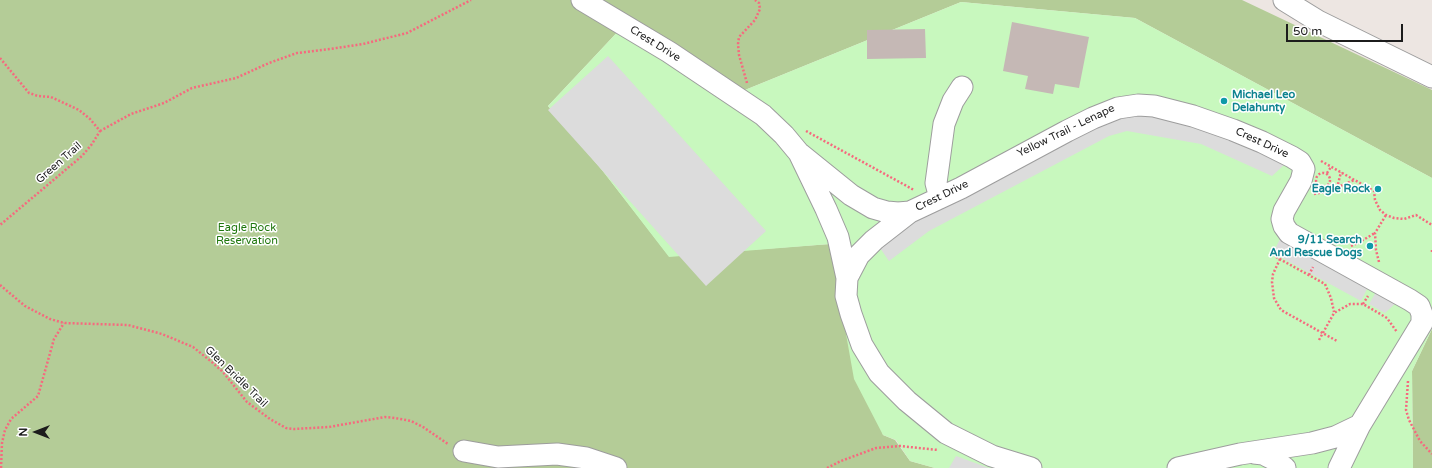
<!DOCTYPE html>
<style>
body{margin:0}
#map{position:relative;width:1432px;height:468px;overflow:hidden;background:#ede6e2;font-family:"Varela Round",sans-serif}
canvas{display:block}
.north{position:absolute;left:16px;top:412px;width:40px;height:40px;-webkit-text-stroke:3px #fff;paint-order:stroke;rotate:270deg;font-size:11px;font-weight:700;line-height:16px;text-align:center;color:#1c1c1c}
.north::after{content:'';display:block;margin:auto;width:14px;height:18px;background:#1c1c1c;clip-path:polygon(50% 0,100% 100%,50% 72%,0 100%)}
.scale{position:absolute;left:1286px;top:24px;width:117px;height:18px;box-sizing:border-box;border:2px solid #1c1c1c;border-top:0;padding-left:5px;font-size:12px;line-height:14px;white-space:nowrap;color:#1c1c1c;-webkit-text-stroke:3px #fff;paint-order:stroke}
</style>
<div id="map">
<canvas width="1432" height="468"></canvas>
<div class="north">N</div>
<div class="scale">50 m</div>
</div>
<script>
const g = document.querySelector('canvas').getContext('2d');
g.lineJoin = 'round';
function paint(path, color) {
  g.fillStyle = color;
  g.fill(path, 'evenodd');
}
function toPath(rows) {
  const path = new Path2D();
  for (const r of rows) {
    if (r.length === 3) {
      path.moveTo(r[0] + r[2], r[1]);
      path.arc(r[0], r[1], r[2], 0, 2 * Math.PI);
      continue;
    }
    path.moveTo(r[0], r[1]);
    for (let i = 2; i < r.length; i += 2) path.lineTo(r[i], r[i + 1]);
  }
  return path;
}
function strokePath(path, color, width, dash) {
  g.strokeStyle = color;
  g.lineWidth = width;
  g.lineCap = dash ? 'butt' : 'round';
  g.setLineDash(dash || []);
  g.stroke(path);
}
function drawText(font, color, halo, rows, align = 'center') {
  g.font = font + ' "Varela Round",sans-serif';
  g.lineWidth = 3;
  g.setLineDash([]);
  g.textBaseline = 'middle';
  g.strokeStyle = halo;
  g.fillStyle = color;
  for (const [text, x, y, turn = 0] of rows) {
    g.save();
    g.translate(x, y);
    g.rotate((+turn || 0) * Math.PI / 180);
    g.textAlign = isNaN(turn) ? turn : align;
    if (halo) g.strokeText(text, 0, 0);
    g.fillText(text, 0, 0);
    g.restore();
  }
}
paint(toPath([
 [0,0,1242,0,1432,90,1432,178,1135,18,961,2,740,92,624,25,548,106,602,170,669,256,830,244,883,435,895,440,910,461,935,468,0,468],
 [1432,329,1432,468,1413,468,1412,371]
]), '#b4cc97');
paint(toPath([
 [961,2,1135,18,1432,178,1432,329,1412,371,1413,468,935,468,910,461,896,440,883,435,854,379,830,244,669,257,602,170,548,106,624,25,740,92]
]), '#c8f8be');
paint(toPath([
 [608,56,766,231,706,286,548,110],
 [1131,113,1147,115,1209,129,1248,146,1284,165,1272,176,1201,144,1127,131,1109,136,929,231,889,261,880,248,923,216,1110,119],
 [1280,239,1368,287,1361,301,1273,253],
 [1376,292,1397,302,1385,313,1369,304],
 [956,456,989,468,949,468]
]), '#dcdcdc');
paint(toPath([
 [1012,22,1089,37,1079,88,1055,84,1053,94,1025,89,1028,76,1003,71],
 [925,29,926,58,867,59,867,30]
]), '#c5b8b5');
const minor = toPath([
 [582,0,669,52,763,115,784,135,799,153,851,195,873,208,887,212,898,213,910,212],
 [1284,0,1318,21,1432,77],
 [799,153,826,209,838,237,847,278,846,296,851,314,862,345,879,373,907,401,946,433,992,456,1031,468],
 [940,198,936,183,944,124,953,101,962,87],
 [847,278,859,255,874,240,910,212,961,188,1067,131,1093,118,1118,108,1138,105,1154,106,1193,116,1233,130,1262,142,1292,157,1300,162,1304,169,1301,181,1284,211,1282,219,1284,226,1289,233,1410,300,1419,306,1422,314,1422,323,1360,425,1339,468],
 [464,451,498,457,557,454,586,458,616,468],
 [1254,453,1263,454,1273,459,1285,468],
 [1178,468,1240,454,1312,443,1335,437,1360,425]
]);
strokePath(minor, '#9d9d9d', 23);
strokePath(toPath([
 [0,58,29,93,38,96,51,97,79,110,90,119,100,131,92,144,82,156,0,225],
 [747,83,739,55,738,44,739,37,755,20,760,9,759,3,755,0],
 [100,131,131,114,164,103,192,88,236,78,269,63,297,53,330,49,363,44,407,33,471,0],
 [806,131,914,190],
 [1321,161,1374,191,1375,200,1380,210,1386,215,1394,218,1404,219,1416,215,1432,225],
 [1323,180,7],
 [1327,173,1331,167],
 [1337,188,1341,172],
 [1314,194,1329,191,1354,180],
 [1351,246,1358,243,1375,233],
 [1432,250,1432,253],
 [1276,257,1325,284,1331,298,1334,312],
 [1280,259,1273,274,1272,282,1274,298,1281,310,1337,341],
 [1379,262,1376,250,1375,233,1386,215],
 [1309,275,1313,267],
 [0,285,25,306,50,319,64,323,128,325,162,334,193,347,213,363,223,372,247,402,270,419,286,428,294,429,329,427,385,417,395,418,411,421,423,427,448,444],
 [1363,304,1368,296],
 [1319,340,1334,313,1350,304,1363,304,1387,318,1397,332],
 [1408,381,1406,410,1409,420,1420,441,1432,454],
 [1,468,2,443,5,430,11,419,38,396,54,339,64,323],
 [827,468,841,461,876,448,900,446,938,450]
]), '#f6697e', 2.5, [2, 2]);
strokePath(minor, '#fff', 21);
for (const [x, y, r, color] of [
 [1224,101,4,"#0f9aa8"],
 [1378,189,4,"#0f9aa8"],
 [1370,246,4,"#0f9aa8"]
]) {
  const dot = new Path2D();
  dot.arc(x, y, r, 0, 2 * Math.PI);
  g.fillStyle = color;
  g.fill(dot);
  strokePath(dot, '#fff', 1.5);
}
drawText('11px', '#1c1c1c', '#fff', [
 ["Crest Drive",655,44,32],
 ["Yellow Trail - Lenape",1066,131,-26],
 ["Crest Drive",1262,143,25],
 ["Green Trail",59,163,-41],
 ["Crest Drive",942,196,-26],
 ["Glen Bridle Trail",236,377,44]
]);
drawText('bold 11px', '#0d838f', '#fff', [
 ["Michael Leo",1232,95,"left"],
 ["Delahunty",1232,108,"left"],
 ["Eagle Rock",1370,189],
 ["9/11 Search",1362,240],
 ["And Rescue Dogs",1362,253]
], 'right');
drawText('11px', '#1f770d', '#fff', [
 ["Eagle Rock",247,228],
 ["Reservation",247,241]
]);
</script>
